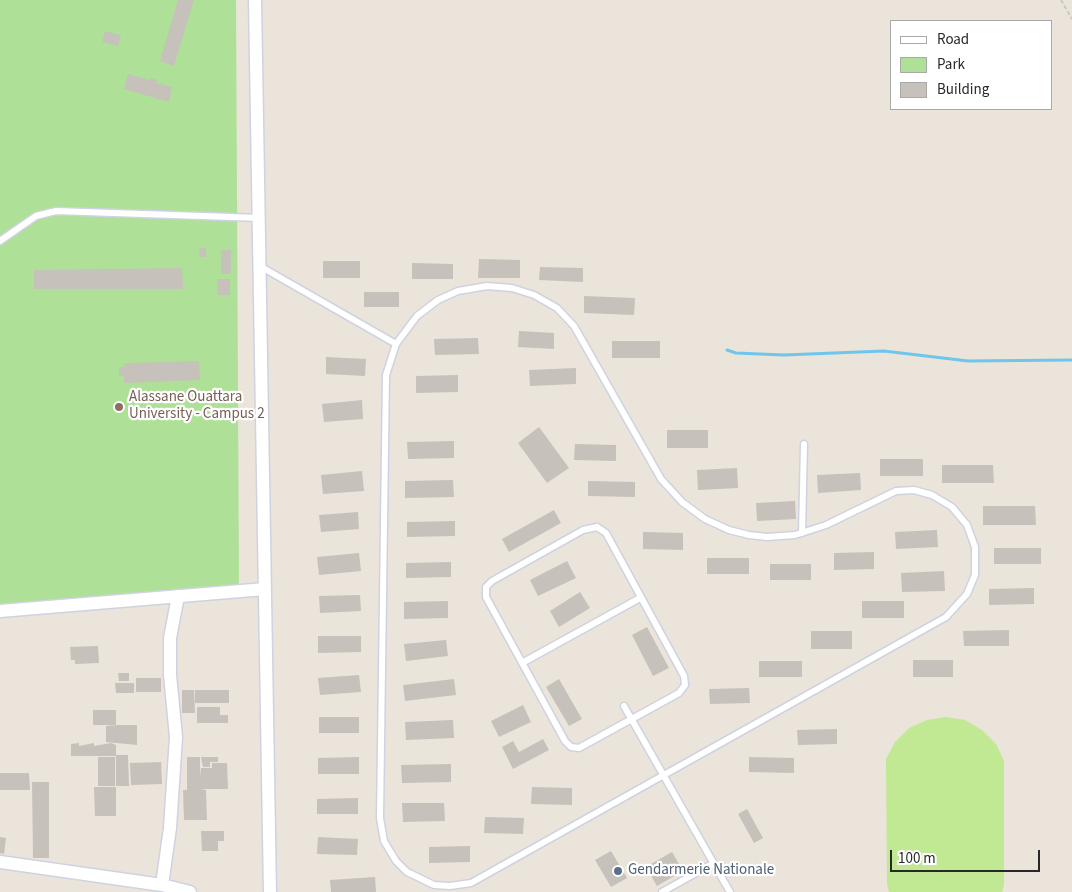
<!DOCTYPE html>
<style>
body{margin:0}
#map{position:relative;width:1072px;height:892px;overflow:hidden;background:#ebe4da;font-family:"Source Sans 3",sans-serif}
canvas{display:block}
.legend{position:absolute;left:890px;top:20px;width:162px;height:90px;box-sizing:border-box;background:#fff;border:1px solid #a9a9a9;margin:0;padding:6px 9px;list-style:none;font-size:15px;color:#282828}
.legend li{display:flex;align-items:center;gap:10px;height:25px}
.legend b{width:25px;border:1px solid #a9a9a9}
.scale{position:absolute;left:890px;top:850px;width:150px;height:22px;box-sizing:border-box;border:2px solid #282828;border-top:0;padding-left:6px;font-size:15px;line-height:18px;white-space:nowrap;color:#282828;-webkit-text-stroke:4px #fff;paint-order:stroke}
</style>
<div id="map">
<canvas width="1072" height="892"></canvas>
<ul class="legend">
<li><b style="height:6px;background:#fff"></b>Road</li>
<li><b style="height:14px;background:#aee197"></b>Park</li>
<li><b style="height:14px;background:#c6c1ba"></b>Building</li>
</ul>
<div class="scale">100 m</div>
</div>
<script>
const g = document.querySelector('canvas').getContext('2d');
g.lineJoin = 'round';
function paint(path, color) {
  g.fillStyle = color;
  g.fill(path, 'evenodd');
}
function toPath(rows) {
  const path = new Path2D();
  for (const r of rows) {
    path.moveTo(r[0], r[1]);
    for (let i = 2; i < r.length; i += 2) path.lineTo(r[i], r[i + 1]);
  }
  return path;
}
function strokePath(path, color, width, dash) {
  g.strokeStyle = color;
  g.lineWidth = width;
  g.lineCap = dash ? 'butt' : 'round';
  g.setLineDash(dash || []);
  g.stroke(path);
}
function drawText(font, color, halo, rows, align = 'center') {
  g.font = font + ' "Source Sans 3",sans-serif';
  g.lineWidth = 4.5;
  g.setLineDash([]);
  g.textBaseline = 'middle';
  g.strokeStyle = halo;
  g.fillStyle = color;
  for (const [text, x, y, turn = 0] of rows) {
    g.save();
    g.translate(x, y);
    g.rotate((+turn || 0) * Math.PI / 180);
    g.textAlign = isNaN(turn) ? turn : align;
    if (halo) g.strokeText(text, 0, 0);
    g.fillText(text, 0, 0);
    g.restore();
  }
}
paint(toPath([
 [0,0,236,0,239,586,0,604]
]), '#aee197');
paint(toPath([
 [946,717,965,720,982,730,996,744,1004,761,1004,885,1002,892,889,892,887,884,886,759,895,742,909,728,927,720]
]), '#c1e892');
strokePath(toPath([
 [727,350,736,353,784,355,884,351,968,361,1072,360]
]), '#6ec6ec', 3);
paint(toPath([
 [178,0,194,0,174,66,160,61],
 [105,31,121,35,118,46,102,42],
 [128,74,150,80,151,78,157,80,156,83,172,87,169,102,124,89],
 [199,248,206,248,206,257,200,257],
 [221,250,231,250,231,274,221,274],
 [479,259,520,260,520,278,478,278],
 [323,261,360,261,360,278,323,278],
 [412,263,453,264,453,279,412,279],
 [540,267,583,268,583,282,539,280],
 [182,268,183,289,34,289,34,270],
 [217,279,230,279,230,295,218,295],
 [364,292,399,292,399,307,364,307],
 [584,296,635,298,634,315,584,313],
 [519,331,554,333,554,349,518,347],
 [478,338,479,354,435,355,434,339],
 [612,341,660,341,660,358,612,358],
 [326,357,366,359,365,376,326,374],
 [199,361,200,380,124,383,124,376,119,376,119,367,124,367,125,363],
 [576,368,576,384,530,386,529,370],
 [458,375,458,392,416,393,416,376],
 [362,400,363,419,324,422,322,404],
 [539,427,569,468,547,483,518,443],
 [667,430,708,430,708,448,667,448],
 [454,441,454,458,408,459,407,442],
 [575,444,616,445,616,461,574,460],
 [880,459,923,459,923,476,880,476],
 [942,465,993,465,994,483,942,483],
 [737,468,738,488,698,490,697,470],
 [362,471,364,491,323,494,321,475],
 [860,473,861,490,818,493,817,475],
 [453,480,454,497,405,498,405,481],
 [588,481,635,482,635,497,588,496],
 [795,501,796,519,757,521,756,503],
 [983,506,1035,506,1036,525,983,525],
 [554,510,561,523,509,552,502,539],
 [358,512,359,529,321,532,319,515],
 [455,521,455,536,407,537,407,522],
 [937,530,938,547,896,549,895,532],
 [643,532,683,533,683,550,643,549],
 [994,548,1041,548,1041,564,994,564],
 [874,552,874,569,834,570,834,553],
 [359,553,361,571,319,575,317,557],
 [707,558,749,558,749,574,707,574],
 [567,561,576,578,538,596,530,580],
 [451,562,451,577,406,578,406,563],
 [770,564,811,564,811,580,770,580],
 [944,571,945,591,902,592,901,573],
 [1034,588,1034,604,989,605,989,589],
 [580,592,590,608,559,627,550,611],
 [360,595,361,611,320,613,319,596],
 [448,601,448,618,404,619,404,602],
 [862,601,904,601,904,618,862,618],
 [647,627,669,668,653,676,632,635],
 [1009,630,1009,646,964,646,963,631],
 [811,631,852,631,852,649,811,649],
 [318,636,361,636,361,652,318,653],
 [446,640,448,656,406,661,404,644],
 [98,646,99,663,75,664,75,660,71,660,70,647],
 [913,660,953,660,953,677,913,677],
 [759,661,802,661,802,677,759,677],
 [118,673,129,673,129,681,119,681],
 [359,675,361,692,320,695,318,678],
 [136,678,161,678,161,692,136,692],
 [454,679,456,695,405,701,403,685],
 [559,679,582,719,569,726,546,687],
 [115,683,134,683,134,693,116,693],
 [749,688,750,703,710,704,709,689],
 [182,690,194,690,195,713,182,713],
 [195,690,229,690,229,703,195,703],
 [523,705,531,722,499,737,491,721],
 [197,707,220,707,220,715,228,715,228,723,197,723],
 [93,710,116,710,116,725,93,725],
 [319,717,359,717,359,733,319,733],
 [453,720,454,738,406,740,405,722],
 [117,725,137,725,137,745,106,742,106,726],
 [837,729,837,744,798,745,797,730],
 [543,739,549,750,513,769,502,747,513,741,519,752],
 [79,743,79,746,94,743,94,746,111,743,116,745,116,756,71,756,71,744],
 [116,755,128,755,129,786,116,786],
 [98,757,115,757,115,786,98,786],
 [187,757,200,757,200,777,201,768,212,768,212,763,227,763,228,789,201,789,206,790,207,820,184,820,183,790,197,790,187,790],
 [201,757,218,757,218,762,210,762,210,767,203,767],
 [359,757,359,774,318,774,318,758],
 [749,757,794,758,794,773,749,772],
 [161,762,162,784,131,785,130,763],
 [451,764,451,782,402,783,401,765],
 [0,773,29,773,30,790,0,790],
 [32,782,49,782,49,858,33,858],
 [94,787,116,787,116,816,95,816],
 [532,787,572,788,572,805,531,804],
 [358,798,358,814,317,814,317,799],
 [402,803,444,803,445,821,403,822],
 [747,809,763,838,754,843,738,814],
 [485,817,524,818,523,834,484,833],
 [201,831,224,831,224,841,218,841,218,851,202,851],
 [0,837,6,838,4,854,0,853],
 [318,837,358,839,357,855,317,854],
 [470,846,470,862,429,863,429,847],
 [611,851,627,878,611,887,595,860],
 [672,852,683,871,657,886,646,867],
 [375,877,376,892,331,892,330,880]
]), '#c6c1ba');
const service = toPath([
 [0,241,36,216,56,211,260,218],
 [258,265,396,344],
 [487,286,512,288,534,295,557,308,574,326,661,479,682,502,705,519,729,530,749,535,767,537,795,535,826,525,896,491,914,490,932,495,952,507,967,525,975,547,975,575,967,594,946,617,471,883,450,886,434,885,407,872,396,861,384,841,380,818,386,375,396,344,417,316,438,300,458,291,487,286],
 [597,527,606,533,684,676,685,685,679,693,579,748,571,747,565,741,486,597,486,587,492,581,583,530,597,527],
 [802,533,804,444],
 [522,663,640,598],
 [624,706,730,892],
 [662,892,714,863]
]);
const minor = toPath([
 [255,0,270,892],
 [0,611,265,589],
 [0,862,162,885,190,892],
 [162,885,170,828,176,737,170,675,170,638,178,596]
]);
strokePath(service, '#cfd2e1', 9);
strokePath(minor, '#cfd2e1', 15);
strokePath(toPath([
 [1061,0,1072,19]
]), '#c7c7c7', 2, [4, 2.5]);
strokePath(service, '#fff', 6);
strokePath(minor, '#fff', 12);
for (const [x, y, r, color] of [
 [119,407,5,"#8d6e63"],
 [618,871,5,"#5c6f8a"]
]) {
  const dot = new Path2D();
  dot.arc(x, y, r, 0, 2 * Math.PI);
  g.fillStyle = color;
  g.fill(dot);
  strokePath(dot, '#fff', 2);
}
drawText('15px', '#785e54', '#fff', [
 ["Alassane Ouattara",129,398],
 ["University - Campus 2",129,415]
], 'left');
drawText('15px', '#4e5e75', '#fff', [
 ["Gendarmerie Nationale",628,871]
], 'left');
</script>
